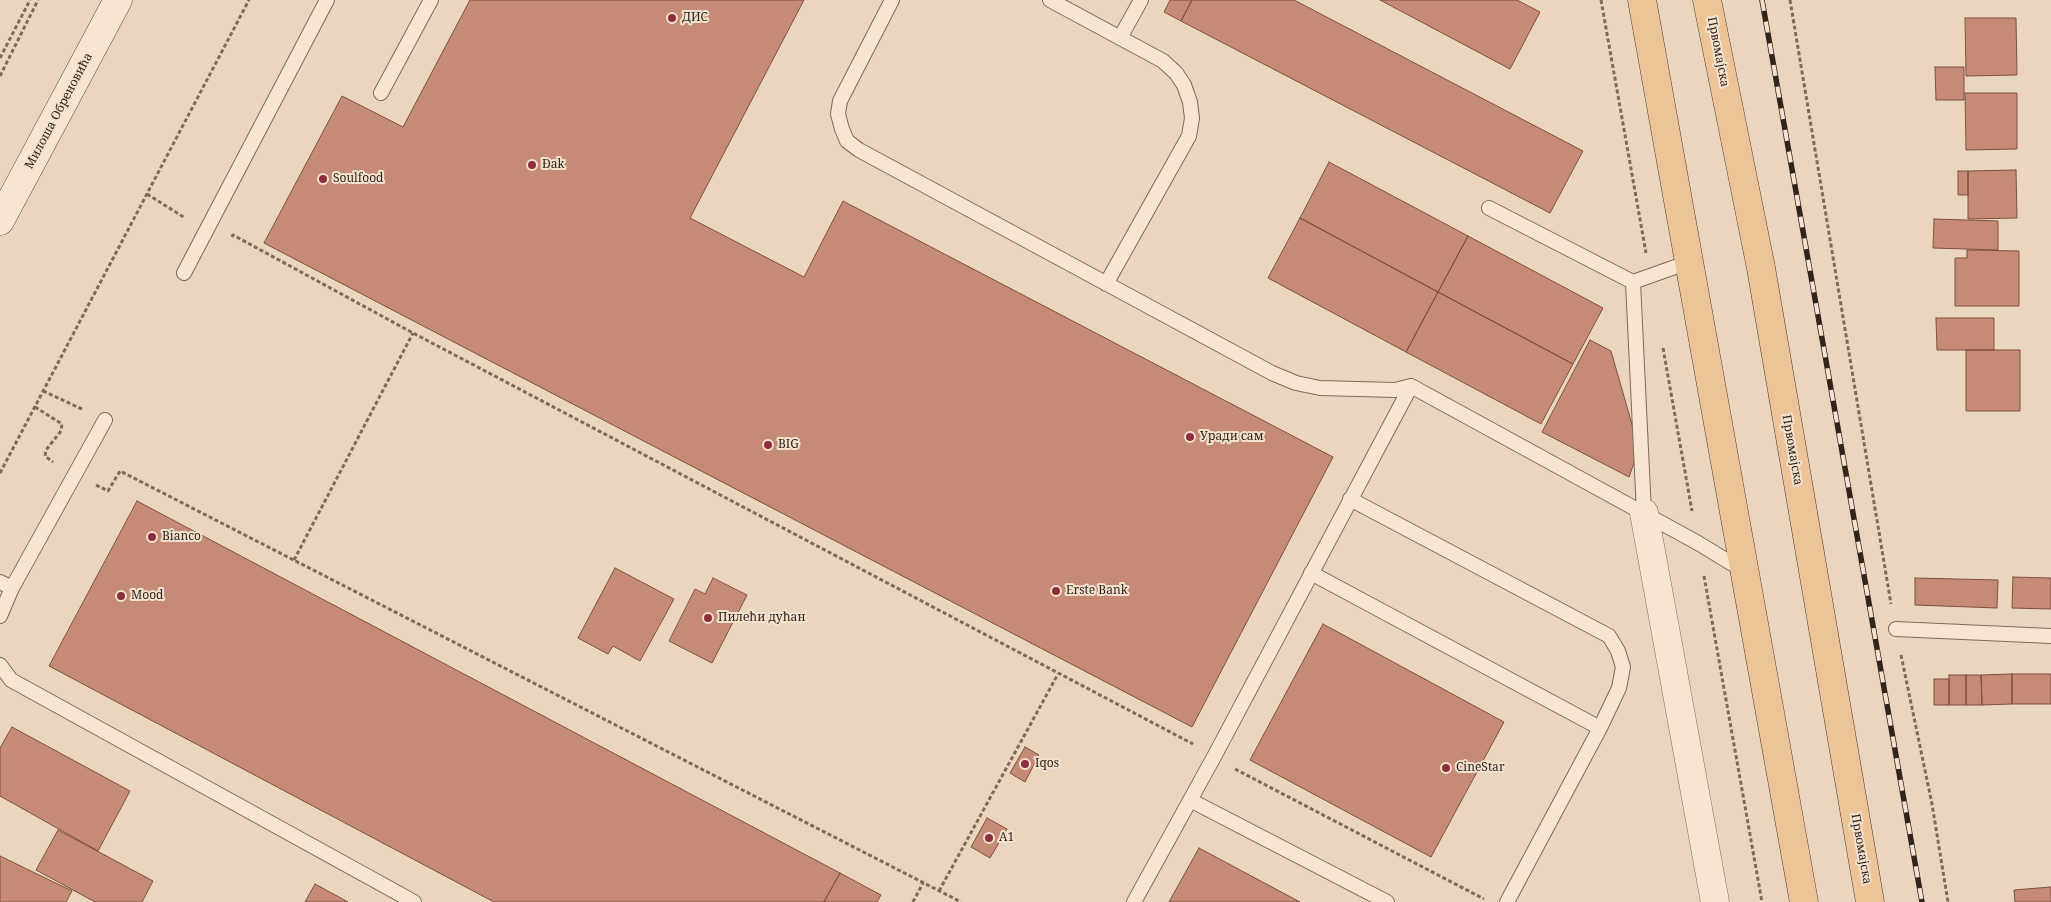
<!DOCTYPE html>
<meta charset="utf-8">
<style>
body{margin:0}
canvas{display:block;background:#ead6bf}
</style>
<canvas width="2051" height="902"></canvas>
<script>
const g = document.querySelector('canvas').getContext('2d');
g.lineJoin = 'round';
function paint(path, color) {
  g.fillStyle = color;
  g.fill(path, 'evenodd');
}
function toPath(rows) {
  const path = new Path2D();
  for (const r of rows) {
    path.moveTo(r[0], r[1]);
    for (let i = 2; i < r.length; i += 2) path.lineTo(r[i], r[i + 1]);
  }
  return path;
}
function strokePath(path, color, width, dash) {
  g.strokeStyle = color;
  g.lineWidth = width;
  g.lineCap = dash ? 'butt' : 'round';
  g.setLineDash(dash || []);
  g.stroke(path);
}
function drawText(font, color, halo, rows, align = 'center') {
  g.font = font + ' "Noto Serif",serif';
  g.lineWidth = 4;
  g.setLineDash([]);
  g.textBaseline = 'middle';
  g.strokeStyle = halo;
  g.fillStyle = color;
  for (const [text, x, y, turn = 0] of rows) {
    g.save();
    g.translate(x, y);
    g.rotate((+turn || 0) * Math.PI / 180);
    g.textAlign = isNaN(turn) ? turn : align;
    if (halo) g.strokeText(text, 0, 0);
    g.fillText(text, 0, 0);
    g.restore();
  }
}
const building = toPath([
 [470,0,804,0,690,218,804,277,843,201,1333,457,1192,727,264,243,342,96,403,127,470,0],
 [1170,0,1192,0,1181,21,1164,12,1170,0],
 [1192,0,1294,0,1583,151,1550,213,1181,21,1192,0],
 [1380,0,1517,0,1540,12,1510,69,1380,0],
 [1965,18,2016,18,2017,75,1966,76,1965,18],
 [1935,67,1964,67,1964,100,1936,100,1935,67],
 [1965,93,2017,93,2017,149,1966,150,1965,93],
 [1329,162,1468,236,1438,292,1300,218,1329,162],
 [2016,170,2017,218,1968,219,1968,171,2016,170],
 [1958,171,1968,171,1968,195,1958,195,1958,171],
 [1300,218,1438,292,1406,352,1268,278,1300,218],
 [1934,219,1998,221,1998,250,1933,248,1934,219],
 [1468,236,1603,308,1573,364,1438,292,1468,236],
 [1967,250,2019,251,2019,306,1955,306,1955,258,1967,258,1967,250],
 [1438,292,1573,364,1541,424,1406,352,1438,292],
 [1936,318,1994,318,1994,350,1937,350,1936,318],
 [1590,340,1611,351,1639,449,1629,477,1542,432,1590,340],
 [1966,350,2020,350,2020,411,1966,411,1966,350],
 [137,501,840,873,824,902,494,902,49,666,137,501],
 [615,568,674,599,640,661,613,646,608,654,578,638,615,568],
 [2013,577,2051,578,2051,609,2012,608,2013,577],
 [713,578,747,595,712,663,669,641,695,589,705,594,713,578],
 [1915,578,1998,580,1997,608,1915,605,1915,578],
 [1323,624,1504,722,1431,857,1250,760,1323,624],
 [2012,674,2051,674,2051,704,2012,704,2012,674],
 [2012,674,2012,704,1982,705,1981,675,2012,674],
 [1949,675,1966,675,1966,705,1949,705,1949,675],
 [1966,675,1981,675,1982,705,1966,705,1966,675],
 [1934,679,1949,679,1949,705,1934,705,1934,679],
 [12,727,130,791,98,851,0,796,0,748,12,727],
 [1025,747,1039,755,1025,782,1010,773,1025,747],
 [987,818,1007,829,990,858,971,847,987,818],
 [58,830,153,881,142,902,95,902,36,870,58,830],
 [1199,848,1300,902,1169,902,1199,848],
 [0,856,72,891,66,902,0,902,0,856],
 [840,873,881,895,877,902,824,902,840,873],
 [315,884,348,902,305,902,315,884],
 [2051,887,2051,902,2015,902,2014,890,2051,887]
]);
paint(building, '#c68b77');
strokePath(building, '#7f4f40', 1);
const lane = toPath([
 [892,0,840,101,838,114,842,129,847,141,859,150,1272,373,1296,383,1320,388,1395,390,1411,386,1698,543,1744,571],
 [1050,0,1163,61,1176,73,1184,85,1190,102,1192,118,1189,136,1106,284],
 [1120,38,1141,0],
 [381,93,431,0],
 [1489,208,1633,282],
 [184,273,327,0],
 [1350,499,1609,636,1618,651,1623,667,1619,688,1600,728,1507,902],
 [1644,513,1633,282,1689,262],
 [1311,573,1600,728],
 [0,582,12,588],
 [0,616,12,588,105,420],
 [1896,629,2051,636],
 [0,665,11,680,414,902],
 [1190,800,1387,902],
 [1134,902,1215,755,1411,386]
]);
const street = toPath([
 [1644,513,1715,902]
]);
const secondary = toPath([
 [0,221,118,0]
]);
const primary = toPath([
 [1642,0,1804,902],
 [1707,0,1761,268,1870,902]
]);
strokePath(lane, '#826859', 16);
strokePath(street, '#826859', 29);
strokePath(secondary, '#63493c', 29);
strokePath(primary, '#4f372d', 29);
strokePath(toPath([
 [1601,0,1646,253],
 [1790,0,1891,604],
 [0,58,30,0],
 [0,76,38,0],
 [147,194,185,218],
 [232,237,233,235,413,333,1193,744],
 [1663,348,1692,511],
 [43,391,84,410],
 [35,407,62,424,61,431,46,450,45,456,53,462],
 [0,473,249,0],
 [96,485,108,491,120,471,961,902],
 [294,560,413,333],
 [1704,576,1762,902],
 [1901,655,1932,804,1948,902],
 [1235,769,1484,899],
 [939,891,1058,674],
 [913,902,923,883]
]), '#826859', 3, [4, 2.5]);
strokePath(lane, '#f6e5d1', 14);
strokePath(street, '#f6e5d1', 28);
strokePath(secondary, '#f6e5d1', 28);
strokePath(primary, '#ecc498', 28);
const rail = toPath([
 [1762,0,1922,902]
]);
strokePath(rail, '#32231c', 5.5);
strokePath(rail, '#f2e2ce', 4, [11]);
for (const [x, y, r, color] of [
 [672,18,5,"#8d2d3e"],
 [532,165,5,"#8d2d3e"],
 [323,179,5,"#8d2d3e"],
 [1190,437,5,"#8d2d3e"],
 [768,445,5,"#8d2d3e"],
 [152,537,5,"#8d2d3e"],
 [1056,591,5,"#8d2d3e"],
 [121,596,5,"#8d2d3e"],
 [708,618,5,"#8d2d3e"],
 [1025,764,5,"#8d2d3e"],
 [1446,768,5,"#8d2d3e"],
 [989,838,5,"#8d2d3e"]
]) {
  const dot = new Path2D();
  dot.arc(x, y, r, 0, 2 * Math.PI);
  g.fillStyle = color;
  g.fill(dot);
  strokePath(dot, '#f2e2ce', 2);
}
drawText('12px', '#32231c', '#f2e2ce', [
 ["ДИС",682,18],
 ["Đak",542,165],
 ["Soulfood",333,179],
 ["Уради сам",1200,437],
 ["BIG",778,445],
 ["Bianco",162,537],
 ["Erste Bank",1066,591],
 ["Mood",131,596],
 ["Пилећи дућан",718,618],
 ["Iqos",1035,764],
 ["CineStar",1456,768],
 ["A1",999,838]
], 'left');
drawText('12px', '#32231c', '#f2e2ce', [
 ["Првомајска",1718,52,79],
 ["Милоша Обреновића",59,111,-62],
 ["Првомајска",1792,450,80],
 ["Првомајска",1861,849,80]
]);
</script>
